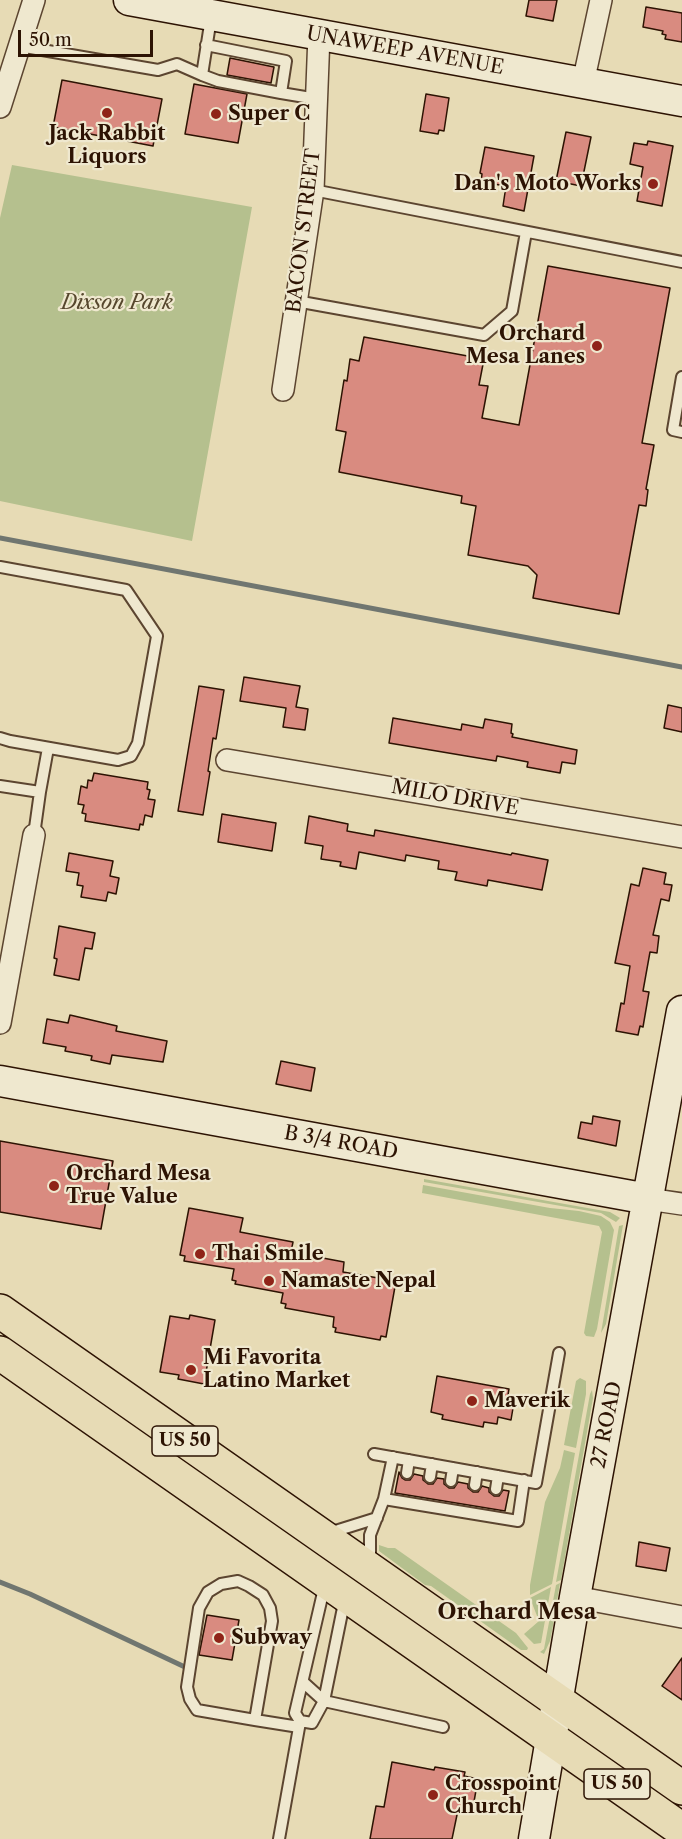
<!DOCTYPE html>
<style>
body{margin:0}
#map{position:relative;width:682px;height:1839px;overflow:hidden;background:#e7dbb5;font-family:"Libre Caslon Text",serif}
canvas{display:block}
.scale{position:absolute;left:18px;top:30px;width:135px;height:27px;box-sizing:border-box;border:3px solid #2d1303;border-top:0;padding-left:8px;font-size:18px;line-height:21px;white-space:nowrap;color:#2d1303;-webkit-text-stroke:4px #efe8cf;paint-order:stroke}
</style>
<div id="map">
<canvas width="682" height="1839"></canvas>
<div class="scale">50 m</div>
</div>
<script>
const g = document.querySelector('canvas').getContext('2d');
g.lineJoin = 'round';
function paint(path, color) {
  g.fillStyle = color;
  g.fill(path, 'evenodd');
}
function toPath(rows) {
  const path = new Path2D();
  for (const r of rows) {
    path.moveTo(r[0], r[1]);
    for (let i = 2; i < r.length; i += 2) path.lineTo(r[i], r[i + 1]);
  }
  return path;
}
function strokePath(path, color, width, dash) {
  g.strokeStyle = color;
  g.lineWidth = width;
  g.lineCap = dash ? 'butt' : 'round';
  g.setLineDash(dash || []);
  g.stroke(path);
}
function drawText(font, color, halo, rows, align = 'center') {
  g.font = font + ' "Libre Caslon Text",serif';
  g.lineWidth = 4.5;
  g.setLineDash([]);
  g.textBaseline = 'middle';
  g.strokeStyle = halo;
  g.fillStyle = color;
  for (const [text, x, y, turn = 0] of rows) {
    g.save();
    g.translate(x, y);
    g.rotate((+turn || 0) * Math.PI / 180);
    g.textAlign = isNaN(turn) ? turn : align;
    if (halo) g.strokeText(text, 0, 0);
    g.fillText(text, 0, 0);
    g.restore();
  }
}
paint(toPath([
 [12,165,252,207,192,541,0,501,0,218],
 [424,1179,610,1212,620,1218,616,1222,601,1213,424,1182],
 [423,1185,550,1208,579,1211,601,1216,610,1222,614,1230,597,1329,594,1337,586,1336,584,1333,602,1232,599,1226,422,1193],
 [623,1225,606,1324,601,1333,619,1226],
 [580,1378,586,1381,586,1394,576,1448,564,1445,576,1381],
 [592,1390,593,1398,561,1580,556,1582,590,1394],
 [564,1450,575,1453,552,1584,530,1595,530,1585,545,1502,560,1468],
 [379,1545,388,1548,395,1548,516,1633,528,1648,527,1650,521,1650,431,1586,425,1585,379,1551],
 [560,1583,555,1613,552,1614,555,1615,550,1641,544,1654,540,1652,544,1649,556,1585],
 [551,1587,541,1643,534,1644,524,1634,539,1621,530,1598]
]), '#b5c08e');
strokePath(toPath([
 [0,538,682,667],
 [0,1582,30,1594,187,1668]
]), '#707670', 5);
const building = toPath([
 [529,0,557,0,553,21,526,16,529,0],
 [646,7,682,13,682,42,665,39,666,35,662,34,663,31,643,27,646,7],
 [230,58,274,67,271,83,227,75,230,58],
 [62,80,162,99,153,146,53,127,62,80],
 [194,84,247,94,238,143,185,134,194,84],
 [426,94,449,98,444,131,439,130,438,134,420,131,426,94],
 [566,132,591,137,581,186,556,181,566,132],
 [648,141,673,146,662,206,637,201,643,167,630,164,634,143,647,145,648,141],
 [485,147,534,156,524,211,503,206,506,186,481,182,482,174,480,173,485,147],
 [548,266,670,288,642,443,654,445,646,489,648,490,646,506,639,505,619,614,533,598,537,575,528,566,468,555,476,506,461,503,462,496,339,472,346,432,336,430,344,380,347,381,350,359,359,361,364,337,484,359,479,385,488,386,482,418,519,425,548,266],
 [244,677,300,686,296,707,308,709,305,730,283,727,286,708,240,701,244,677],
 [199,686,224,690,216,739,213,738,208,771,210,772,203,815,178,811,199,686],
 [668,705,682,708,682,732,664,728,668,705],
 [393,718,461,730,462,724,483,728,485,719,512,724,511,733,513,734,512,737,577,750,575,764,562,762,560,773,527,767,528,762,497,756,496,761,389,743,393,718],
 [94,773,148,782,147,789,150,790,148,799,155,800,152,817,145,815,143,825,140,824,139,830,85,821,86,814,82,813,84,805,78,804,81,786,87,788,88,780,92,781,94,773],
 [222,814,276,823,272,851,218,842,222,814],
 [309,816,348,824,347,831,374,836,375,830,511,855,512,853,548,860,542,890,488,880,487,886,455,880,457,872,438,869,439,861,406,855,405,861,359,852,356,869,340,866,341,862,321,859,323,846,305,843,309,816],
 [69,853,113,861,110,876,119,878,116,894,108,892,106,901,81,897,83,886,77,885,79,873,66,871,69,853],
 [643,868,666,873,664,884,672,885,669,901,661,899,653,935,659,936,657,953,650,952,643,991,649,992,643,1027,640,1026,638,1035,616,1031,621,1003,624,1004,630,966,615,963,631,884,639,886,643,868],
 [59,926,95,933,92,949,85,948,79,980,54,975,57,959,54,958,59,926],
 [70,1015,117,1026,116,1031,167,1041,163,1062,112,1055,110,1064,91,1060,92,1056,65,1051,66,1047,43,1043,47,1019,68,1023,70,1015],
 [281,1061,315,1068,311,1091,276,1084,281,1061],
 [593,1116,620,1121,616,1146,578,1138,581,1122,592,1124,593,1116],
 [0,1141,113,1161,101,1229,0,1212,0,1141],
 [189,1208,243,1218,240,1232,293,1242,291,1252,344,1262,343,1272,396,1281,386,1337,381,1336,380,1340,335,1332,336,1328,333,1327,334,1317,285,1308,286,1304,281,1303,283,1293,235,1284,236,1281,232,1280,234,1269,184,1261,185,1256,180,1255,189,1208],
 [190,1315,215,1320,204,1384,178,1379,179,1375,160,1372,170,1316,189,1319,190,1315],
 [437,1376,509,1389,507,1401,514,1402,511,1420,498,1417,497,1424,484,1422,483,1427,442,1419,443,1415,431,1412,437,1376],
 [399,1472,402,1478,405,1480,410,1480,414,1474,423,1476,423,1480,428,1484,433,1484,437,1478,444,1479,444,1484,449,1488,454,1488,458,1482,468,1484,468,1488,473,1492,478,1492,482,1486,489,1488,489,1492,494,1496,499,1496,503,1490,509,1491,505,1511,395,1493,399,1472],
 [639,1542,670,1548,666,1571,636,1566,639,1542],
 [207,1615,239,1620,232,1660,199,1655,207,1615],
 [682,1658,682,1700,662,1686,682,1658],
 [392,1762,434,1770,435,1767,465,1772,464,1776,478,1779,472,1813,458,1810,452,1839,370,1839,376,1806,384,1807,392,1762]
]);
paint(building, '#d98b80');
strokePath(building, '#2d1303', 1.5);
const lane = toPath([
 [19,46,158,70,177,64,202,75,211,18],
 [202,75,218,81,281,93,286,61,206,45],
 [281,93,317,99],
 [313,190,682,262],
 [296,301,484,335,512,311,526,232],
 [682,377,673,430,682,432],
 [0,567,126,590,157,636,138,743,131,756,118,760,10,741,0,738],
 [0,786,40,792,48,748],
 [34,835,40,792],
 [374,1454,536,1483,559,1353],
 [407,1473,409,1460],
 [430,1477,432,1464],
 [451,1481,453,1468],
 [475,1485,477,1472],
 [496,1489,498,1476],
 [384,1499,518,1521,524,1480],
 [329,1533,377,1518],
 [370,1562,370,1535,384,1499,393,1457],
 [325,1584,295,1713,300,1721,312,1723,324,1701,345,1598],
 [303,1682,324,1701,443,1727],
 [255,1720,272,1621,270,1608,263,1595,249,1586,238,1581,221,1584,208,1592,199,1608,187,1687,190,1699,197,1710,255,1720,299,1727],
 [279,1839,300,1722]
]);
const street = toPath([
 [583,83,601,0],
 [0,107,34,0],
 [283,390,313,190,319,35],
 [227,760,682,837],
 [0,1023,34,835],
 [648,1199,682,1204],
 [575,1597,682,1617]
]);
const secondary = toPath([
 [129,0,682,101],
 [0,1081,648,1199],
 [534,1839,575,1597,682,1011]
]);
const highway = toPath([
 [0,1311,682,1788],
 [0,1353,682,1830]
]);
strokePath(lane, '#5c4530', 14);
strokePath(street, '#5c4530', 24);
strokePath(secondary, '#2d1303', 33);
strokePath(highway, '#2d1303', 36);
strokePath(lane, '#efe8cf', 10);
strokePath(street, '#efe8cf', 21);
strokePath(secondary, '#efe8cf', 30);
strokePath(highway, '#e7dbb5', 33);
for (const [x, y, r, color] of [
 [107,113,6,"#8f2418"],
 [216,114,6,"#8f2418"],
 [653,184,6,"#8f2418"],
 [597,346,6,"#8f2418"],
 [54,1186,6,"#8f2418"],
 [200,1254,6,"#8f2418"],
 [269,1281,6,"#8f2418"],
 [191,1370,6,"#8f2418"],
 [472,1401,6,"#8f2418"],
 [219,1638,6,"#8f2418"],
 [433,1795,6,"#8f2418"]
]) {
  const dot = new Path2D();
  dot.arc(x, y, r, 0, 2 * Math.PI);
  g.fillStyle = color;
  g.fill(dot);
  strokePath(dot, '#efe8cf', 2);
}
for (const [x, y, w] of [
 [185,1441,66],
 [617,1784,66]
]) {
  const box = new Path2D();
  box.roundRect(x - w / 2, y - 15, w, 30, 4.5);
  g.fillStyle = '#efe8cf';
  g.fill(box);
  strokePath(box, '#2d1303', 1.5);
}
drawText('bold 18px', '#2d1303', null, [
 ["US 50",185,1441],
 ["US 50",617,1784]
]);
drawText('20px', '#2d1303', '#efe8cf', [
 ["UNAWEEP AVENUE",405,51,10],
 ["BACON STREET",304,231,-83],
 ["MILO DRIVE",455,798,10],
 ["B 3/4 ROAD",341,1143,10],
 ["27 ROAD",607,1425,-79]
]);
drawText('bold 20px', '#2d1303', '#efe8cf', [
 ["Super C",228,114],
 ["Jack Rabbit",107,134,"center"],
 ["Liquors",107,157,"center"],
 ["Dan's Moto Works",641,184,"right"],
 ["Orchard",585,334,"right"],
 ["Mesa Lanes",585,357,"right"],
 ["Orchard Mesa",66,1174],
 ["True Value",66,1197],
 ["Thai Smile",212,1254],
 ["Namaste Nepal",281,1281],
 ["Mi Favorita",203,1358],
 ["Latino Market",203,1381],
 ["Maverik",484,1401],
 ["Subway",231,1638],
 ["Crosspoint",445,1784],
 ["Church",445,1807]
], 'left');
drawText('italic 20px', '#56472d', '#efe8cf', [
 ["Dixson Park",117,303]
]);
drawText('bold 22px', '#2d1303', '#efe8cf', [
 ["Orchard Mesa",517,1613]
]);
</script>
